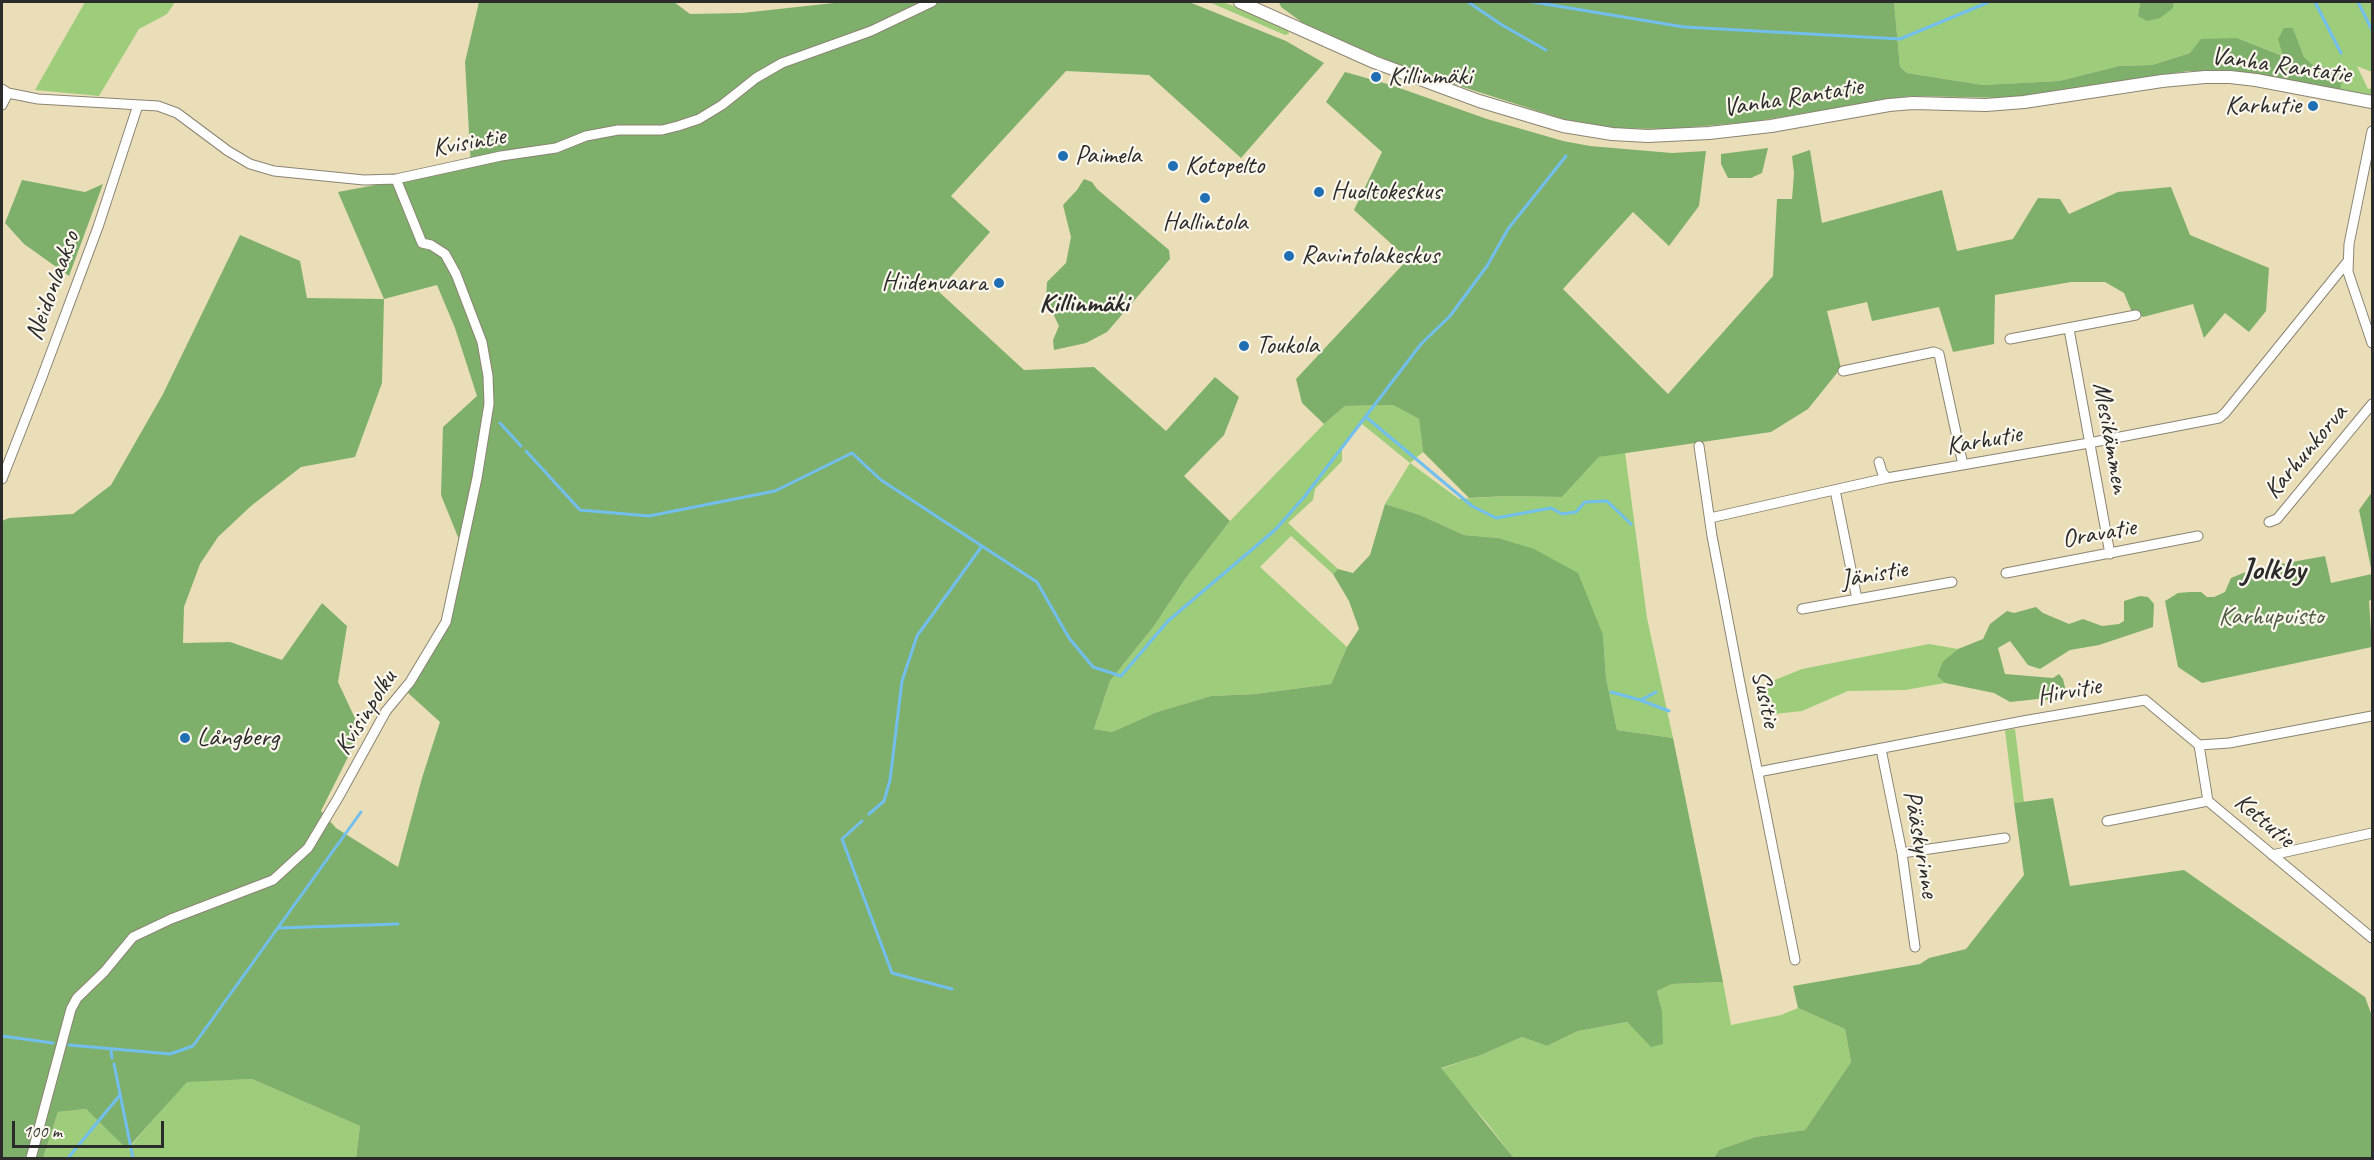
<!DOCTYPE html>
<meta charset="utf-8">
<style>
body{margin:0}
#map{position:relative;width:2374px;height:1160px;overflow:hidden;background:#eadeb9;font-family:Caveat,sans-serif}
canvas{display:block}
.frame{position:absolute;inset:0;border:3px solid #2b2b2b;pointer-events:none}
.scale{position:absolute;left:12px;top:1121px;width:152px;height:27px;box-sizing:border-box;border:3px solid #2b2b2b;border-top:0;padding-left:8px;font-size:18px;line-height:21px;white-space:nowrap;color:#2b2b2b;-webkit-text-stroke:4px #fbf7ec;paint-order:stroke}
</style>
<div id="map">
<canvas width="2374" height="1160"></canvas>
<div class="frame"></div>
<div class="scale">100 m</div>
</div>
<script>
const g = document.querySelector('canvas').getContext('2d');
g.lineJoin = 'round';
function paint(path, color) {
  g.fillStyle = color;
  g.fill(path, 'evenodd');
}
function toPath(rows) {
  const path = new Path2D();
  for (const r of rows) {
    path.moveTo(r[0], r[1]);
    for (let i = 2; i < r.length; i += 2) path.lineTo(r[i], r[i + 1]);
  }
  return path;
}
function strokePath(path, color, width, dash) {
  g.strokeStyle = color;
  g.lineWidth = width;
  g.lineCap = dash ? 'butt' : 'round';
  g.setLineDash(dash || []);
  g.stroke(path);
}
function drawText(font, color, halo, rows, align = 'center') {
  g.font = font + ' Caveat,sans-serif';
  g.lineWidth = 4.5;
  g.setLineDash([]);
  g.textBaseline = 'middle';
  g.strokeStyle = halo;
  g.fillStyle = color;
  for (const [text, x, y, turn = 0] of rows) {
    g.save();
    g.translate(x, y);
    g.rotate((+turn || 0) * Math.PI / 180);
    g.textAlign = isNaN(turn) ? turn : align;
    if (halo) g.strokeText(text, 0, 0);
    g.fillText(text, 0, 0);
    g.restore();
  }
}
paint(toPath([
 [85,2,175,2,167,14,139,29,99,96,35,90],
 [1209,2,1222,2,1237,7,1288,31,1289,34,1285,35],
 [1894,2,2140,2,2138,16,2173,8,2174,2,2372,2,2372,72,2357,66,2368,89,2372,88,2372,95,2340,90,2340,69,2313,65,2304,57,2293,28,2284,56,2237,38,2152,65,2119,66,2059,81,1983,85,1907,73,1900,67],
 [1393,405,1419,419,1423,452,1410,463,1459,499,1506,496,1562,497,1599,457,1625,452,1647,618,1673,738,1617,730,1606,678,1603,635,1498,538,1464,535,1420,515,1385,504,1410,463,1362,424,1342,447,1342,461,1315,489,1313,500,1288,523,1338,569,1333,574,1291,536,1260,567,1347,647,1331,684,1255,694,1211,696,1157,712,1112,732,1094,729,1110,681,1154,626,1186,578,1230,521,1324,424,1345,406],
 [1929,644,1958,649,1943,661,1937,676,1945,683,1905,690,1848,691,1802,711,1775,714,1760,696,1765,684,1802,669],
 [2015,729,2024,802,2014,803,2005,730],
 [1723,982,1731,1025,1781,1015,1798,1008,1845,1029,1851,1062,1805,1130,1755,1137,1719,1150,1714,1158,1514,1158,1487,1123,1440,1069,1481,1055,1522,1037,1547,1046,1578,1031,1627,1022,1651,1046,1662,1044,1662,1011,1657,991,1672,984],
 [252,1079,360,1126,356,1158,43,1158,58,1112,86,1109,128,1149,187,1081]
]), '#9dcd7b');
paint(toPath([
 [479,2,674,2,690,14,742,13,843,2,1189,2,1286,41,1324,63,1241,158,1149,75,1066,71,951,196,990,232,938,291,1024,370,1094,367,1166,431,1215,377,1239,397,1224,435,1184,476,1230,521,1186,578,1154,626,1110,681,1094,729,1112,732,1157,712,1211,696,1255,694,1331,684,1347,647,1359,629,1349,601,1333,574,1338,569,1353,573,1370,555,1385,504,1420,515,1464,535,1498,538,1534,549,1578,573,1603,635,1606,678,1617,730,1673,738,1723,982,1672,984,1657,991,1662,1011,1663,1044,1651,1047,1627,1022,1578,1031,1547,1046,1522,1037,1481,1055,1441,1068,1514,1158,356,1158,360,1126,252,1079,187,1082,127,1149,86,1109,58,1112,43,1158,2,1158,2,521,9,518,73,514,111,485,163,394,240,235,300,261,307,298,384,299,338,192,471,167,465,62],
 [437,285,455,328,477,396,443,427,441,495,460,542,442,621,407,692,440,722,422,778,398,867,336,828,321,811,361,731,338,682,347,626,322,603,282,660,230,642,183,643,184,607,200,564,218,537,251,506,301,467,355,457,382,383,384,299],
 [1279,2,1894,2,1900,67,1907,73,1983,85,2059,81,2119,66,2152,65,2190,53,2201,39,2237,38,2283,56,2278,39,2284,28,2293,28,2304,57,2313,65,2340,69,2342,81,2340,90,2267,76,2219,71,2188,71,2010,98,1911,96,1751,122,1670,129,1591,128,1413,71,1307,26,1281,7],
 [2140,2,2174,2,2173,8,2160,18,2147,21,2138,16],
 [1345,72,1391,85,1487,119,1563,141,1590,146,1672,153,1706,151,1699,206,1669,246,1633,212,1563,289,1668,394,1773,276,1777,199,1792,199,1794,173,1792,156,1810,150,1822,223,1942,190,1957,251,2013,239,2038,198,2060,199,2069,214,2118,192,2171,187,2190,235,2269,268,2266,311,2249,332,2225,313,2204,338,2193,304,2143,317,2131,310,2124,293,2105,282,2071,282,1995,295,1994,344,1953,352,1939,307,1872,321,1867,302,1827,311,1841,368,1808,409,1771,432,1599,457,1562,497,1506,496,1469,498,1423,452,1419,419,1393,405,1345,406,1324,424,1302,403,1296,379,1408,259,1354,210,1382,152,1326,102],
 [1768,148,1762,173,1751,178,1728,178,1721,164,1721,154],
 [1084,179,1092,182,1097,189,1169,250,1170,259,1107,332,1086,343,1054,350,1053,340,1059,326,1046,299,1047,282,1066,263,1071,237,1063,205,1077,190],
 [22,180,85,192,103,184,69,276,24,244,5,223],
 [2372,492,2372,573,2359,510],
 [2325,556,2331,583,2372,574,2372,599,2369,601,2372,647,2202,683,2178,667,2165,601,2178,593,2190,592,2201,592,2207,597,2214,597,2225,592,2231,578,2253,569],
 [2140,596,2148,597,2154,604,2153,627,2099,645,2070,650,2040,669,2028,665,2010,641,1998,648,2005,674,2053,678,2059,674,2063,679,2066,692,2058,701,2038,699,2010,702,1994,693,1945,683,1937,676,1943,661,1958,649,1983,639,1990,624,2007,611,2014,613,2036,607,2043,613,2069,624,2083,619,2102,626,2119,624,2124,621,2124,601],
 [2053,798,2070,886,2184,870,2365,997,2372,1016,2372,1158,1714,1158,1719,1150,1755,1137,1805,1130,1851,1062,1845,1029,1798,1008,1793,986,1920,964,1929,958,1966,949,2024,875,2014,803]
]), '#7eb06b');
strokePath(toPath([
 [1468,2,1502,25,1546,50],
 [1533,2,1684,27],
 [2315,2,2341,53],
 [2358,2,2372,30],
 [1685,27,1900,39,1989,2],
 [1366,417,1472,506,1496,518,1551,508,1562,514,1576,512,1585,502,1607,501,1631,524],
 [500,423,521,446],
 [526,451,580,510,649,516,775,491,852,453,881,480,1037,582,1069,638,1093,667,1121,676,1168,621,1276,529,1305,496,1421,344,1450,316,1487,266,1508,229,1566,156],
 [1611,692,1640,700,1669,711],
 [1641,700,1656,692],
 [869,814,884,801,890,780,902,681,917,636,982,546],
 [862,821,842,839,892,973,952,989],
 [278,928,398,924],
 [2,1036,53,1043],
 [69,1045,170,1054,193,1046,361,812],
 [111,1050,112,1058],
 [114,1064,133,1158],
 [68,1158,120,1095]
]), '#72beec', 3);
const street = toPath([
 [2,89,8,93,38,99,158,106,177,113,228,151,250,164,274,171,364,180,396,179,501,156,556,148,586,136,618,130,662,130,678,126,699,119,722,105,756,78,782,63,871,31,932,2],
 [2,105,8,93],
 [2372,131,2349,244,2348,272,2372,343],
 [2069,329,2110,554],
 [2010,339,2136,315],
 [1843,371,1934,352,1939,354,1963,465],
 [1699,446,1712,536,1739,678,1795,960],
 [1879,462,1882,472,1887,478],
 [2,479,42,377,98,227,138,105],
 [1835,490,1857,599],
 [1710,518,1887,478,2089,443,2219,418,2225,413,2348,261],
 [2269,522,2277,519,2372,404],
 [2006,573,2198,536],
 [1802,609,1952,582],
 [2199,745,2208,801],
 [1881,749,1902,853,1915,947],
 [1758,772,2023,721,2145,700,2199,745,2229,743,2372,716],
 [2107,821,2208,801,2372,938],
 [1902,853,2005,838],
 [2272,855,2372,833],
 [31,1158,71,1009,77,998,104,972,133,937,171,919,273,880,308,848,338,798,386,711,410,682,446,622,477,478,489,404,488,376,482,342,456,274,445,254,431,245,422,243,396,179]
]);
const secondary = toPath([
 [1240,2,1374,62,1479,101,1563,126,1612,134,1648,136,1709,133,1771,126,1889,105,1913,103,1986,105,2024,102,2162,81,2205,77,2230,77,2256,80,2372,102]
]);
strokePath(street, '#8a8472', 11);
strokePath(secondary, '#8a8472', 14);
strokePath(street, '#fff', 9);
strokePath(secondary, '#fff', 12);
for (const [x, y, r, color] of [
 [1376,77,6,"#1f6fb2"],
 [2313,106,6,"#1f6fb2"],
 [1063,156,6,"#1f6fb2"],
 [1173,166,6,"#1f6fb2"],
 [1319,192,6,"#1f6fb2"],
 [1205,198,6,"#1f6fb2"],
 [1289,256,6,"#1f6fb2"],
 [999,283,6,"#1f6fb2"],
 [1244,346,6,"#1f6fb2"],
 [185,738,6,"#1f6fb2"]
]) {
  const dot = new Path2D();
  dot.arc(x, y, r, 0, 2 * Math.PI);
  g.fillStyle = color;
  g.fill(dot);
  strokePath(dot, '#fbf7ec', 2);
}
drawText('26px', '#2b2b2b', '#fbf7ec', [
 ["Vanha Rantatie",2281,66,8],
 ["Vanha Rantatie",1793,98,-9],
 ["Kvisintie",469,143,-10],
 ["Neidonlaakso",53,286,-70],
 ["Mesikämmen",2110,438,80],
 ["Karhutie",1984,441,-10],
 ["Karhunkorva",2306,452,-50],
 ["Oravatie",2099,534,-10],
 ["Jänistie",1874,575,-10],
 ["Hirvitie",2069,692,-10],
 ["Susitie",1765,699,78],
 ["Kvisinpolku",366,713,-58],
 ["Kettutie",2264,821,40],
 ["Pääskyrinne",1920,844,80]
]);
drawText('26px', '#2b2b2b', '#fbf7ec', [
 ["Killinmäki",1388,77],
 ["Karhutie",2301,106,"right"],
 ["Paimela",1075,156],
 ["Kotopelto",1185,166],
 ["Huoltokeskus",1331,192],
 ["Hallintola",1205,223,"center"],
 ["Ravintolakeskus",1301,256],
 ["Hiidenvaara",987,283,"right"],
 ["Toukola",1256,346],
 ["Långberg",197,738]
], 'left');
drawText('26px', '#4d5c43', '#fbf7ec', [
 ["Karhupuisto",2271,617]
]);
drawText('bold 27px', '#2b2b2b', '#fbf7ec', [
 ["Killinmäki",1084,304]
]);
drawText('bold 32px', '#2b2b2b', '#fbf7ec', [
 ["Jolkby",2273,571]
]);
</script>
